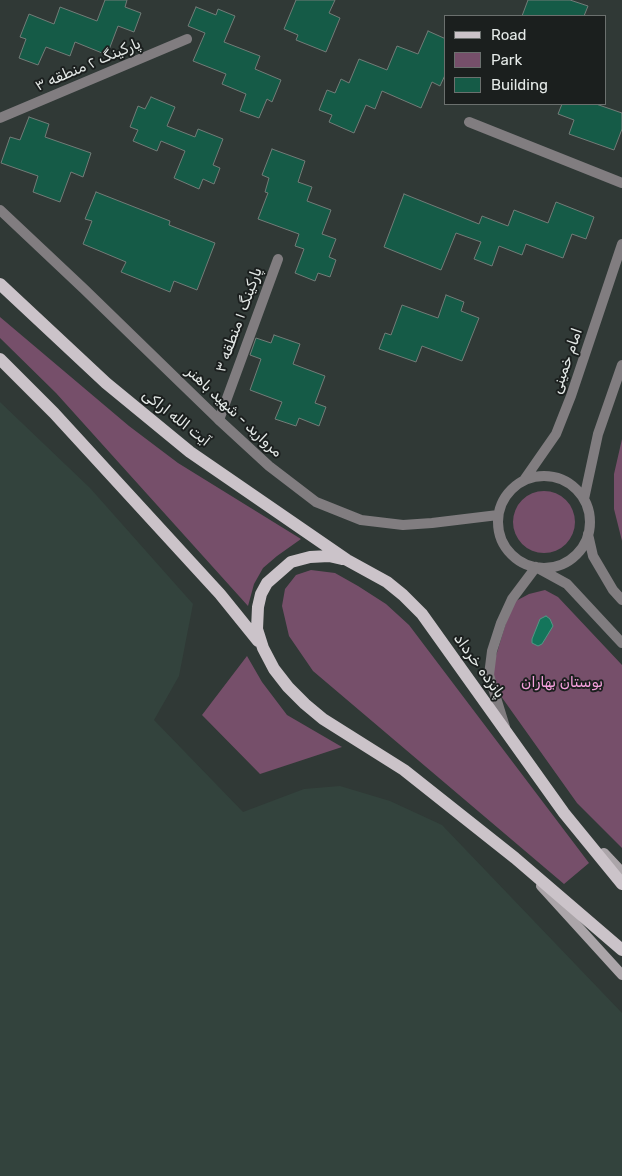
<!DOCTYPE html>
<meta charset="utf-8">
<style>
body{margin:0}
#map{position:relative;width:622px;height:1176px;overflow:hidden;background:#303936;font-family:Rubik,sans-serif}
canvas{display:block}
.legend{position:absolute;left:444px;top:15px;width:162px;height:90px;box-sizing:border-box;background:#1b1f1e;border:1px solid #6b706e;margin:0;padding:6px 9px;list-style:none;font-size:15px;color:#e4e9e7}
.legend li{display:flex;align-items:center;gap:10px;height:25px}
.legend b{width:25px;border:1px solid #6b706e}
</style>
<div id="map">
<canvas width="622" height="1176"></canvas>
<ul class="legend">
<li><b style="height:6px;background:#cbc3c9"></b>Road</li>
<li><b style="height:14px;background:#764f6a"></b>Park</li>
<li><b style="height:14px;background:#155b47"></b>Building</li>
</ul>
</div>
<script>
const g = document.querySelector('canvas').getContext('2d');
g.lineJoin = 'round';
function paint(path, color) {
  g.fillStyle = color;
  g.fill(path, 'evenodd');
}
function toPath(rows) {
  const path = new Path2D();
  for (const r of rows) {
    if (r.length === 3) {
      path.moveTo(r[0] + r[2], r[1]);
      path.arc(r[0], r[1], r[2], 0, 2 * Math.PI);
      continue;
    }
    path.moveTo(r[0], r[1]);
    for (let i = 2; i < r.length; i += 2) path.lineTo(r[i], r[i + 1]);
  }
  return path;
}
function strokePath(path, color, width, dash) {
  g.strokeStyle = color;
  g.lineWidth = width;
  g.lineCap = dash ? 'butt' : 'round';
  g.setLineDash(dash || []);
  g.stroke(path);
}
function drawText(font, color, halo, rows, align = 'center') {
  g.font = font + ' Rubik,"Noto Sans Arabic",sans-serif';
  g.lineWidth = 4;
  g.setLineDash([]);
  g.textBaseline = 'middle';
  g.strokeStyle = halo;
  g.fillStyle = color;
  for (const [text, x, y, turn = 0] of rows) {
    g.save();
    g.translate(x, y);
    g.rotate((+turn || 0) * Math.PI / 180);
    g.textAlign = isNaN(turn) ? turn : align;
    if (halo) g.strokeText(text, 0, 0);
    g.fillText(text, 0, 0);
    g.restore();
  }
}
paint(toPath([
 [0,402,90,488,193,604,179,676,154,720,243,812,304,789,340,786,390,801,442,825,622,1013,622,1176,0,1176]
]), '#33433d');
paint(toPath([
 [0,317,129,426,178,463,301,539,277,556,263,568,254,584,248,606,56,393,0,338],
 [622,439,622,541,614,509,614,474],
 [544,522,31],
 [311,570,335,573,358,586,386,604,409,625,589,863,564,884,313,671,289,636,282,606,285,589,296,575],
 [545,590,558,597,622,665,622,848,577,803,498,692,492,669,512,603,529,594],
 [247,656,262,682,287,715,342,747,260,774,202,715]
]), '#764f6a');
const water = toPath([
 [546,616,550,619,553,626,542,644,538,646,532,643,532,639,540,619,546,616]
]);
paint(water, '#14755b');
strokePath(water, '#529885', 1);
const building = toPath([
 [105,0,127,0,125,7,141,13,134,32,118,26,107,55,75,42,70,56,46,47,38,65,19,58,26,39,20,37,29,14,54,24,60,7,97,21,105,0],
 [296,0,335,0,329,13,340,18,326,52,296,40,298,35,284,29,296,0],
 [528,0,570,0,588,6,584,16,522,16,528,0],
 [196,7,216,15,218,9,235,16,224,42,260,56,255,69,281,80,272,102,267,99,259,118,240,111,246,94,222,84,226,74,193,61,205,33,188,26,196,7],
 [428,31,446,39,446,73,440,86,432,82,421,108,382,91,375,109,366,105,354,133,329,122,332,115,319,110,327,90,335,93,341,79,349,83,359,59,387,70,397,46,418,54,428,31],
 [151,97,175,107,167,126,195,137,198,129,223,139,213,165,220,168,214,184,203,179,199,189,174,178,185,151,161,141,157,151,133,141,138,130,130,127,138,106,145,109,151,97],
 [562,104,596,104,622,113,622,129,614,150,569,134,574,120,558,114,562,104],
 [29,117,49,124,45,137,91,153,83,177,71,172,60,202,33,192,38,176,1,163,10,137,20,140,29,117],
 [272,149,305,161,298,182,312,187,307,201,331,210,322,234,336,239,329,257,336,260,330,277,318,273,315,281,295,273,304,249,295,246,299,234,258,219,268,193,265,192,269,178,262,175,272,149],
 [96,192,170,221,169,225,215,243,197,290,174,281,170,292,121,272,126,262,83,244,92,221,85,219,96,192],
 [404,194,479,224,482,216,508,226,514,210,548,223,556,202,594,217,586,239,572,234,563,258,526,244,522,255,499,246,492,266,474,259,481,242,456,233,441,270,384,247,404,194],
 [446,295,464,302,461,311,479,318,462,361,422,346,416,362,379,349,385,333,391,335,402,305,438,318,446,295],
 [274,335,300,344,293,364,325,376,315,403,326,407,319,426,299,418,296,426,275,419,282,402,250,390,261,359,250,355,256,338,271,343,274,335]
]);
paint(building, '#155b47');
strokePath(building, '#727c78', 1);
strokePath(toPath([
 [0,118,187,39],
 [469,122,622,183],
 [219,420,278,259]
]), '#817d80', 10);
strokePath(toPath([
 [0,210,84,289,219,420,269,466,316,502,361,520,403,525,432,523,498,515],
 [544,522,46],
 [524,480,556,434,571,396,622,244],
 [584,499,598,434,622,365],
 [588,534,593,556,613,590,622,600],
 [505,727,489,675,492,651,501,623,512,599,536,567,567,584,622,643]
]), '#817d80', 10);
strokePath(toPath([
 [604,853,622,872],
 [541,886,622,975]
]), '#aba5a9', 10);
strokePath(toPath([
 [0,284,106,383,190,452,347,560,387,582,403,595,422,614,564,813,622,884],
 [0,359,54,413,220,594,258,641],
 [342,559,329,556,310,557,291,562,267,583,261,594,258,607,257,629,263,648,274,669,288,687,305,704,323,719,404,770,515,858,622,950]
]), '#cbc3c9', 12);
drawText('15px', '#e4e9e7', '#1b1f1e', [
 ["پارکینگ ۲ منطقه ۳",88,65,-23],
 ["پارکینگ ۱ منطقه ۳",239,320,-70],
 ["امام خمینی",567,361,-71],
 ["مروارید - شهید باهنر",234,412,43],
 ["آیت الله اراکی",176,418,38],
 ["پانزده خرداد",479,666,54]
]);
drawText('15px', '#f4a0dc', '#1b1f1e', [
 ["بوستان بهاران",562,683]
]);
</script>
